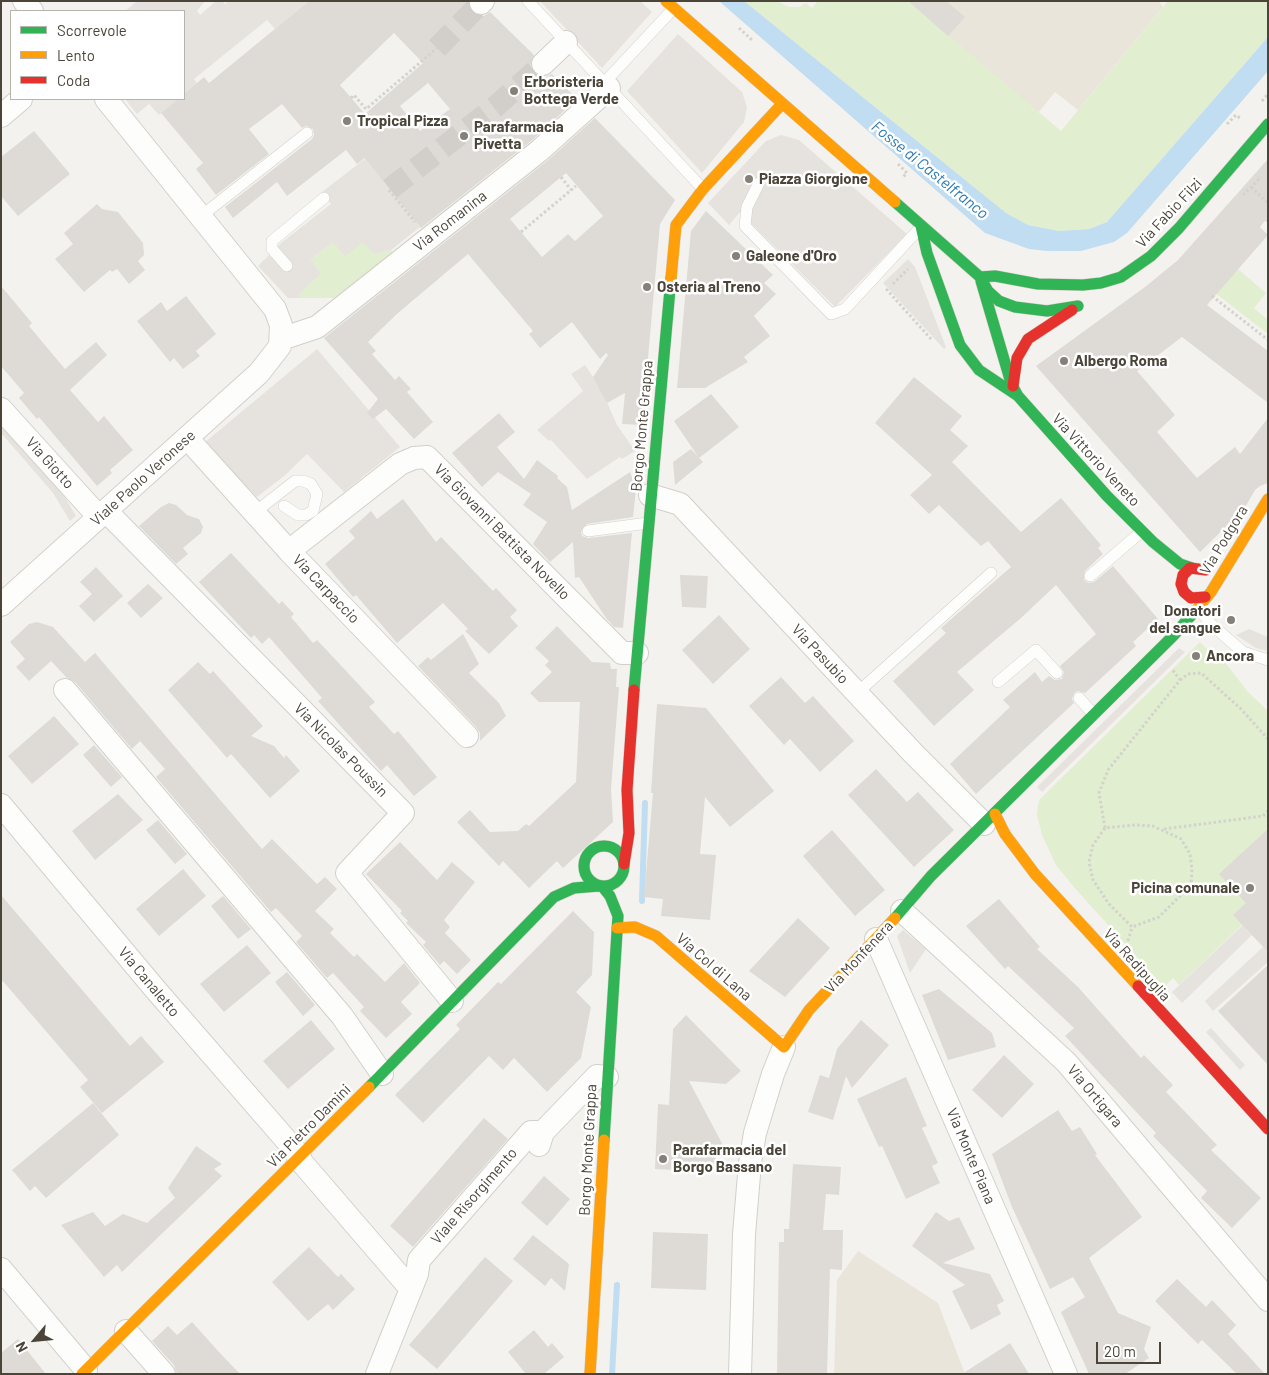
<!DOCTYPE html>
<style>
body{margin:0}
#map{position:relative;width:1269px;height:1375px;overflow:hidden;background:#f4f2ee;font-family:Barlow,sans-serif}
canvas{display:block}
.frame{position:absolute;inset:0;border:2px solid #4b4439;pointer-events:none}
.legend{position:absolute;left:10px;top:10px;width:175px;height:90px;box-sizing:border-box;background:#fff;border:1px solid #b7b4b0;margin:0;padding:6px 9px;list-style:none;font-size:15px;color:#4b4439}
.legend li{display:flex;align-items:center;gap:10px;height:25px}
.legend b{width:25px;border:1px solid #b7b4b0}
.north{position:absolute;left:10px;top:1315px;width:50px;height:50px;-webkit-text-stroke:4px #fff;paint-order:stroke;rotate:242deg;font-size:14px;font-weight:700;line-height:20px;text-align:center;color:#4b4439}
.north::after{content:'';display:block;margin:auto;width:18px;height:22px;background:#4b4439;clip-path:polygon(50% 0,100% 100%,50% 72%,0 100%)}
.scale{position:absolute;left:1096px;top:1342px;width:65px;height:22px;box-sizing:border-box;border:2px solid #4b4439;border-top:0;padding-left:6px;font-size:15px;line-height:18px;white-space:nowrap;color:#4b4439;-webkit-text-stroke:4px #fff;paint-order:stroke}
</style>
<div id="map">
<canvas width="1269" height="1375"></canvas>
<div class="frame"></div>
<ul class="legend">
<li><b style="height:6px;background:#30b455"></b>Scorrevole</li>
<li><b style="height:6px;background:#ff9f0a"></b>Lento</li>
<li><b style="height:6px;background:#e5322d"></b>Coda</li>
</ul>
<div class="north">N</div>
<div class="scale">20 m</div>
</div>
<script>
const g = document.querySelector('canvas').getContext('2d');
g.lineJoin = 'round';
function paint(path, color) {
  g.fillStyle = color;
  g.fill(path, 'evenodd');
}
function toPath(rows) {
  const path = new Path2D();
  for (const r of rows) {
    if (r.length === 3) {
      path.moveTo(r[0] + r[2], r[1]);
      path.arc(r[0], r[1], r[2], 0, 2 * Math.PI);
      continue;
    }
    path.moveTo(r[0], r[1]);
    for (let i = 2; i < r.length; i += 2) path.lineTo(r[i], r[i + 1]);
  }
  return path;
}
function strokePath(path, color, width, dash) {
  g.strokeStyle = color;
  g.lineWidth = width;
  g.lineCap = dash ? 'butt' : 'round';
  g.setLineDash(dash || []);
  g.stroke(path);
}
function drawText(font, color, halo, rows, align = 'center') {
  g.font = font + ' Barlow,sans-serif';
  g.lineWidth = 5;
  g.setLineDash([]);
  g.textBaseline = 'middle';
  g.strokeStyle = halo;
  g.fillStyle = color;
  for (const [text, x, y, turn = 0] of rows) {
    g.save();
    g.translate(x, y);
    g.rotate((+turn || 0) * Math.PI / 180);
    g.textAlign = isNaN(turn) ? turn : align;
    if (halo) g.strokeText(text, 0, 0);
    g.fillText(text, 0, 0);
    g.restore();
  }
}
paint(toPath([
 [908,1,1159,1,1163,7,1078,110,1055,92,1038,113],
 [858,1251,938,1303,965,1374,834,1374,837,1280]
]), '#eae5da');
paint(toPath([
 [744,1,777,1,789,7,799,7,806,3,812,8,818,1,908,1,1061,131,1168,1,1268,1,1268,37,1107,222,1089,229,1059,231,1028,225,1006,213],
 [333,242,364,242,374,254,391,250,393,253,334,298,301,298,299,294,321,274,311,259],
 [1238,269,1266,293,1254,308,1268,320,1268,334,1215,293],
 [1200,642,1221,663,1224,661,1248,692,1268,711,1268,952,1242,925,1179,985,1173,978,1164,987,1073,886,1056,865,1042,835,1037,815,1038,805,1040,799]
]), '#e1eecf');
paint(toPath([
 [137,1,205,1,197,11,200,15,216,1,222,1,225,4,229,1,309,1,275,29,267,20,194,79,197,83,184,94,184,11,125,11],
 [540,1,640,1,652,12,602,68],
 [678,34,742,92,747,107,744,122,702,173,627,91],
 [125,99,178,99,159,115,149,104,137,114],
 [781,135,799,140,907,234,835,307,740,212,729,225,708,203,766,141],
 [366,158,420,227,391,250,374,254,363,242,345,256,333,242,311,259,321,274,299,294,301,298,288,298,258,266,281,243,331,204,322,192],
 [908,259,915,267,946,347,944,349,883,283],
 [317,349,400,447,344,492,307,454,284,476,257,497,204,443],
 [585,365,601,389,617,425,635,451,622,459,620,457,587,479,551,440,549,441,537,430,583,391,571,374],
 [1,419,58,486,76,516,70,521,53,493,1,433],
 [1249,629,1268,637,1268,651,1256,648,1236,635],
 [1179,648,1185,652,1042,792,1037,787],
 [1243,925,1252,935,1182,1003,1172,992],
 [903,930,926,949,910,973,897,936],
 [1263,947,1268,952,1268,962,1213,1011,1205,1001],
 [1211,1028,1245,1065,1240,1070,1206,1032]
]), '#e6e3df');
paint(toPath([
 [719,1,744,1,1006,213,1028,225,1059,231,1089,229,1107,222,1268,37,1268,71,1127,233,1114,242,1081,251,1047,251,1029,249,985,233]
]), '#c0ddf1');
strokePath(toPath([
 [642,901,645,803],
 [612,1374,617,1285]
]), '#c0ddf1', 6);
paint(toPath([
 [309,1,468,1,472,13,484,16,490,12,534,55,530,67,534,73,546,77,552,74,577,99,531,141,421,228,365,158,357,164,346,150,287,196,277,182,233,218,225,207,312,139,314,135,313,129,306,126,302,128,282,104,249,129,269,154,216,195,196,169,203,163,161,113,178,99,184,99,184,94,204,77,209,83],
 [394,33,423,63,365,114,340,85],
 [428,83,450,109,420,131,400,106],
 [908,1,946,1,965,17,948,36],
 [595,118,675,200,660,224,642,425,622,424,625,393,607,403,593,377,608,355,606,353,600,359,572,322,540,348,529,334,533,331,468,254,398,313,368,342,376,351,372,354,395,380,399,376,411,389,407,392,433,422,414,439,386,409,373,419,367,413,378,399,324,338,547,161],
 [566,173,603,216,575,241,568,234,542,257,510,219],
 [34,131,70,174,18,216,1,196,1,157],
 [1268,159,1268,217,1260,227,1268,235,1207,305,1268,351,1268,403,1182,337,1137,371,1175,415,1157,432,1197,478,1235,447,1240,454,1268,418,1268,483,1260,486,1255,490,1244,509,1200,552,1036,366,1145,287,1178,260],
 [97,204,102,209,118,212,143,243,144,255,138,261,145,270,129,284,117,269,112,272,110,270,84,292,55,259,73,244,64,233],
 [706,211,773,275,764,283,776,294,754,316,770,336,744,357,748,362,705,388,677,388,691,231],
 [1,286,32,323,29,326,65,369,96,342,107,355,70,390,98,422,104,416,133,450,110,470,112,473,97,486,39,417,37,419,19,398,24,393,1,366],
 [186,296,216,334,196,351,200,356,183,369,174,358,170,362,137,321,161,302,167,311],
 [914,377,962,416,950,430,968,446,952,462,1021,532,1061,498,1101,545,1098,548,1103,554,1085,571,1084,580,1088,583,1094,582,1113,566,1158,619,1133,642,1136,646,1085,693,1078,691,1074,693,1072,699,1074,703,976,794,950,764,1010,707,1003,700,1035,672,1042,682,1049,676,1055,680,1062,679,1064,672,1060,666,1096,634,1056,585,1021,618,957,672,974,690,934,726,893,681,946,633,941,628,1011,567,988,541,981,546,939,505,929,514,910,495,932,475,875,423],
 [711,394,739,427,699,458,674,421],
 [499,413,515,432,497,447,524,479,537,460,558,476,557,478,567,487,572,510,630,472,636,489,633,517,587,524,581,532,582,536,588,538,632,533,623,628,614,627,606,618,579,577,575,578,573,542,550,562,533,544,547,522,523,505,531,494,498,472,482,487,452,453],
 [691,449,703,462,675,485,673,462],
 [403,499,436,542,441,537,493,591,496,588,517,610,510,617,518,626,489,654,465,631,468,629,443,603,397,643,356,595,353,597,325,564,355,538,349,531,371,511,377,519],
 [169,503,176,505,187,515,199,519,203,527,201,533,183,548,188,554,176,564,139,526,161,507],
 [231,553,279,604,282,601,294,614,291,617,313,643,317,640,349,674,375,702,369,707,394,734,398,731,437,777,414,796,387,765,381,771,318,701,322,698,269,637,262,644,254,635,251,638,199,582],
 [96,567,123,596,94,622,79,606,92,594,80,582],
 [680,575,708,576,706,608,682,607],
 [148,584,163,598,141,618,127,603],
 [719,615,750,649,713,684,682,650],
 [37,622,53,627,85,662,95,653,262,849,272,839,317,884,325,877,337,889,315,911,334,929,330,933,354,957,357,954,385,982,404,963,420,983,401,1002,412,1014,386,1038,360,1011,364,1007,333,973,327,978,296,942,302,936,276,908,271,912,156,777,165,769,140,741,132,749,75,682,66,677,51,661,29,681,16,667,25,659,10,642,29,624],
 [557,626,592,662,610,663,611,669,617,669,616,687,619,687,611,789,613,822,563,868,557,861,529,888,503,861,499,866,457,822,470,810,490,832,518,831,526,824,529,826,576,782,580,702,539,702,530,693,552,672,545,665,549,661,535,648],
 [463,634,479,664,469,673,499,703,506,716,480,741,480,733,476,727,418,666,428,657,431,660],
 [198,662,210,674,213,671,263,726,251,736,274,746,284,758,286,755,300,771,270,798,231,754,227,758,168,690],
 [781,677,805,703,813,696,854,741,820,772,790,739,784,745,749,706],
 [657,704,706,708,774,791,730,827,705,797,700,854,716,855,710,920,661,916,663,899,644,897,653,793,651,793],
 [54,716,79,744,32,784,8,756],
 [94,745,122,777,111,787,83,755],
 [876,769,907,802,918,792,954,830,914,867,848,795],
 [118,794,143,820,95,860,72,831],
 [158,820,187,854,175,864,146,830],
 [1268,829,1268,952,1233,915,1246,903,1219,874],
 [832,830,885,890,855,916,803,856],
 [400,842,437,880,452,862,475,882,444,920,450,927,445,933,471,960,457,974,444,961,440,965,423,945,426,942,406,923,408,921,400,913,402,911,366,874],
 [183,869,206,896,159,936,136,909],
 [1,895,130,1046,141,1036,164,1062,102,1113,80,1087,88,1080,1,979],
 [223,896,251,929,238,939,211,906],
 [999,899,1040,947,1037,949,1078,987,1141,1058,1144,1055,1173,1085,1166,1092,1217,1145,1211,1150,1261,1198,1232,1228,1201,1198,1207,1191,1153,1136,1156,1133,1065,1036,1074,1028,1008,966,1005,969,966,926],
 [573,911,594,932,592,975,576,992,591,1007,581,1058,547,1092,514,1058,503,1070,489,1056,423,1123,395,1095,460,1029,456,1025,498,982,501,984],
 [798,918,830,948,785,997,749,971],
 [247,945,271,973,224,1012,200,984],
 [1268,965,1268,1065,1218,1011],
 [287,972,315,1005,303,1016,275,982],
 [939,989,992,1033,996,1047,948,1060,922,995],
 [686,1015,741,1071,726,1084,689,1081,724,1147,716,1146,715,1172,655,1169,658,1104,669,1105,673,1029],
 [311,1020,335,1049,288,1089,263,1061],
 [861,1020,889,1045,852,1088,846,1076,833,1120,808,1112,820,1075,829,1078,837,1049],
 [1004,1055,1034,1084,1002,1118,972,1090],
 [906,1077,927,1126,922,1128,938,1163,932,1166,940,1183,906,1199,882,1146,879,1147,857,1099],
 [93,1103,119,1135,46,1198,35,1186,30,1191,12,1170],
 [1058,1110,1072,1131,1080,1127,1097,1154,1095,1155,1142,1217,1089,1258,1118,1313,1151,1327,1144,1349,1149,1358,1125,1374,1089,1374,1061,1312,1085,1297,1073,1277,1050,1289,1012,1207,992,1154],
 [484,1118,508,1139,413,1247,390,1226],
 [196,1146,222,1164,214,1169,222,1176,122,1272,117,1265,104,1277,61,1225,93,1212,105,1226,123,1214,147,1223,175,1198,168,1188],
 [793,1164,841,1167,839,1195,826,1194,823,1230,843,1230,842,1270,830,1269,827,1374,777,1374,779,1242,784,1242,784,1229,789,1229],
 [544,1176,570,1199,547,1226,521,1203],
 [936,1212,949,1221,959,1217,975,1249,943,1263,990,1274,1004,1301,997,1305,1001,1314,971,1330,952,1291,965,1285,912,1246],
 [653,1232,708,1234,706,1290,651,1288],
 [533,1235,569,1264,565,1291,551,1278,545,1286,513,1259],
 [309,1247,338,1277,341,1274,355,1289,333,1310,328,1304,308,1321,272,1282],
 [485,1257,513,1281,437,1369,409,1345],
 [1177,1279,1206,1307,1212,1300,1236,1325,1228,1334,1265,1374,1237,1374,1202,1340,1198,1344,1155,1301],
 [192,1322,219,1352,240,1374,177,1374,174,1365,152,1341,168,1326,177,1335],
 [534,1330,548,1347,552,1343,564,1357,544,1374,526,1374,508,1352],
 [18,1339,46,1374,1,1374,1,1353],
 [1010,1343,1029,1374,962,1374]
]), '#dedbd6');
strokePath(toPath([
 [437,48,481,3],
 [390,189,495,107,543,64]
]), '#d2cfca', 22, [22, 11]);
const lane = toPath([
 [528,1,703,189],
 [604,83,674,8],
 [759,183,747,207,745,226,831,314,845,309,919,229],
 [200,217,307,133],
 [287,266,272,249,272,241,324,198],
 [254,513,295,481,303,481,311,484,317,494,313,511,306,515,298,515,284,506],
 [588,531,648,523],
 [1090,576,1142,531],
 [1197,607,1212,625,1243,652,1268,660],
 [998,682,1036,650,1057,673],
 [857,693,991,573],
 [1079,698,1094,715]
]);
const street = toPath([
 [24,1,32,11],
 [481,3,483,1],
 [543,64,566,42],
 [1,116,21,99],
 [281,339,317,327,539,151,609,88],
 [1,409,99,517],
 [188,439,289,551,467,736],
 [650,495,680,504,913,753,984,824],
 [106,511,403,813,347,873,452,1001],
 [289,551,400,464,414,458,427,457,622,653,637,653],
 [1,605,259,373,280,346,281,325,275,309,106,99],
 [65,690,342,1016,382,1074],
 [1,805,155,989,300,1156],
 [902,911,1066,1062,1268,1300],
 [876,939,1066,1374],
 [539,1145,543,1132,597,1076,607,1077],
 [298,1158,410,1288],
 [1,1269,86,1370],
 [126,1331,164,1374],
 [377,1374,417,1274,419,1260,531,1132,543,1132],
 [740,1374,744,1234,750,1163,755,1133,773,1074,784,1047]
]);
const fast = toPath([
 [895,202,980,277,988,291,999,301,1015,307,1047,311,1078,306],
 [921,226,927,253,960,345,979,370,1018,396],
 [980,277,995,276,1038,284,1083,285,1101,283,1121,277,1151,256,1179,228,1268,124],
 [981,281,1011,383,1018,396,1107,496,1153,542,1180,564,1192,568],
 [634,690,671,278],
 [604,866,20],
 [602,886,610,896,618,916,604,1140],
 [895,918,931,876,1173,636,1196,610],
 [369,1087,554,897,574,888,599,886]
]);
const slow = toPath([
 [666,1,895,202],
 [671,278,676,225,703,189,782,104],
 [1196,610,1211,592,1268,499],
 [995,814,1005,834,1035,874,1138,986],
 [617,928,635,927,656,936,784,1047,809,1010,895,918],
 [82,1374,369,1087],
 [590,1374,604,1140]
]);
const jam = toPath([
 [1013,386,1017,358,1028,339,1072,310],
 [1205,597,1191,598,1184,592,1181,584,1183,575,1190,568,1206,570],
 [624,864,629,833,627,790,634,690],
 [1138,986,1268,1129]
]);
strokePath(lane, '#d2d0cb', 12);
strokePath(street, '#d2d0cb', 24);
strokePath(fast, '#d3cfc5', 12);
strokePath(slow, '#d3cfc5', 12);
strokePath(jam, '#d3cfc5', 12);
strokePath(toPath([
 [739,28,752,40],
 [351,98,354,95,366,109,437,48],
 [1262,101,1268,94],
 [1227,124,1236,115,1241,119],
 [898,164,907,173,903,177],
 [561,177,571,190],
 [1251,187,1268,203],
 [389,190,415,222],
 [1243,195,1261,177],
 [1266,220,1268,221],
 [521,232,576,186],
 [893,284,908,269],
 [888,289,887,290,931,339],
 [1212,296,1268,340],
 [1180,680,1188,674,1201,673,1240,708,1268,739],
 [1105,828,1099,793,1108,770,1180,680,1172,669],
 [1164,829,1263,816,1268,811],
 [1128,941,1132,927,1109,904,1093,880,1089,862,1093,845,1105,828,1135,825,1153,826,1181,839,1190,854,1192,869,1191,885,1159,917,1132,927]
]), '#d3d2cc', 3, [2.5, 2.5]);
strokePath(lane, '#fdfdfc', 11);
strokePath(street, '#fdfdfc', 22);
strokePath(fast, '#30b455', 11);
strokePath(slow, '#ff9f0a', 11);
strokePath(jam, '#e5322d', 11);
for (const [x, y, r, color] of [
 [514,91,5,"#868178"],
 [347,121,5,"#868178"],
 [464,136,5,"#868178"],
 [749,179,5,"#868178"],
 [736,256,5,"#868178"],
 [647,287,5,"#868178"],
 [1064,361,5,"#868178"],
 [1231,620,5,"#868178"],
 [1196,656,5,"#868178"],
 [1250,888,5,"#868178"],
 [663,1159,5,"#868178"]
]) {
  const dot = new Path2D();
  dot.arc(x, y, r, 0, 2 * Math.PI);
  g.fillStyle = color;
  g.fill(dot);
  strokePath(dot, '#fff', 2);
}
drawText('bold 15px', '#4b4439', '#fff', [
 ["Erboristeria",524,82],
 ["Bottega Verde",524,99],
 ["Tropical Pizza",357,121],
 ["Parafarmacia",474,127],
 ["Pivetta",474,144],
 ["Piazza Giorgione",759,179],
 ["Galeone d'Oro",746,256],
 ["Osteria al Treno",657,287],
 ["Albergo Roma",1074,361],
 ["Donatori",1221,611,"right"],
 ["del sangue",1221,628,"right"],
 ["Ancora",1206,656],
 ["Picina comunale",1240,888,"right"],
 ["Parafarmacia del",673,1150],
 ["Borgo Bassano",673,1167]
], 'left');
drawText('15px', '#4b4439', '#fff', [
 ["Via Fabio Filzi",1169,213,-47],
 ["Via Romanina",450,221,-38],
 ["Borgo Monte Grappa",642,426,-85],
 ["Via Vittorio Veneto",1096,460,47],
 ["Via Giotto",50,463,48],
 ["Viale Paolo Veronese",143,478,-42],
 ["Via Giovanni Battista Novello",502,532,45],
 ["Via Podgora",1224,540,-59],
 ["Via Carpaccio",326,589,46],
 ["Via Pasubio",820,654,47],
 ["Via Nicolas Poussin",341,750,45],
 ["Via Monfenera",859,957,-47],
 ["Via Redipuglia",1137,965,48],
 ["Via Col di Lana",714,967,41],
 ["Via Canaletto",149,982,50],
 ["Via Ortigara",1095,1096,50],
 ["Via Pietro Damini",309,1126,-45],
 ["Borgo Monte Grappa",588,1150,-87],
 ["Via Monte Piana",971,1156,67],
 ["Viale Risorgimento",474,1196,-49]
]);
drawText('italic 16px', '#2e7ab2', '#fff', [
 ["Fosse di Castelfranco",930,170,39]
]);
</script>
